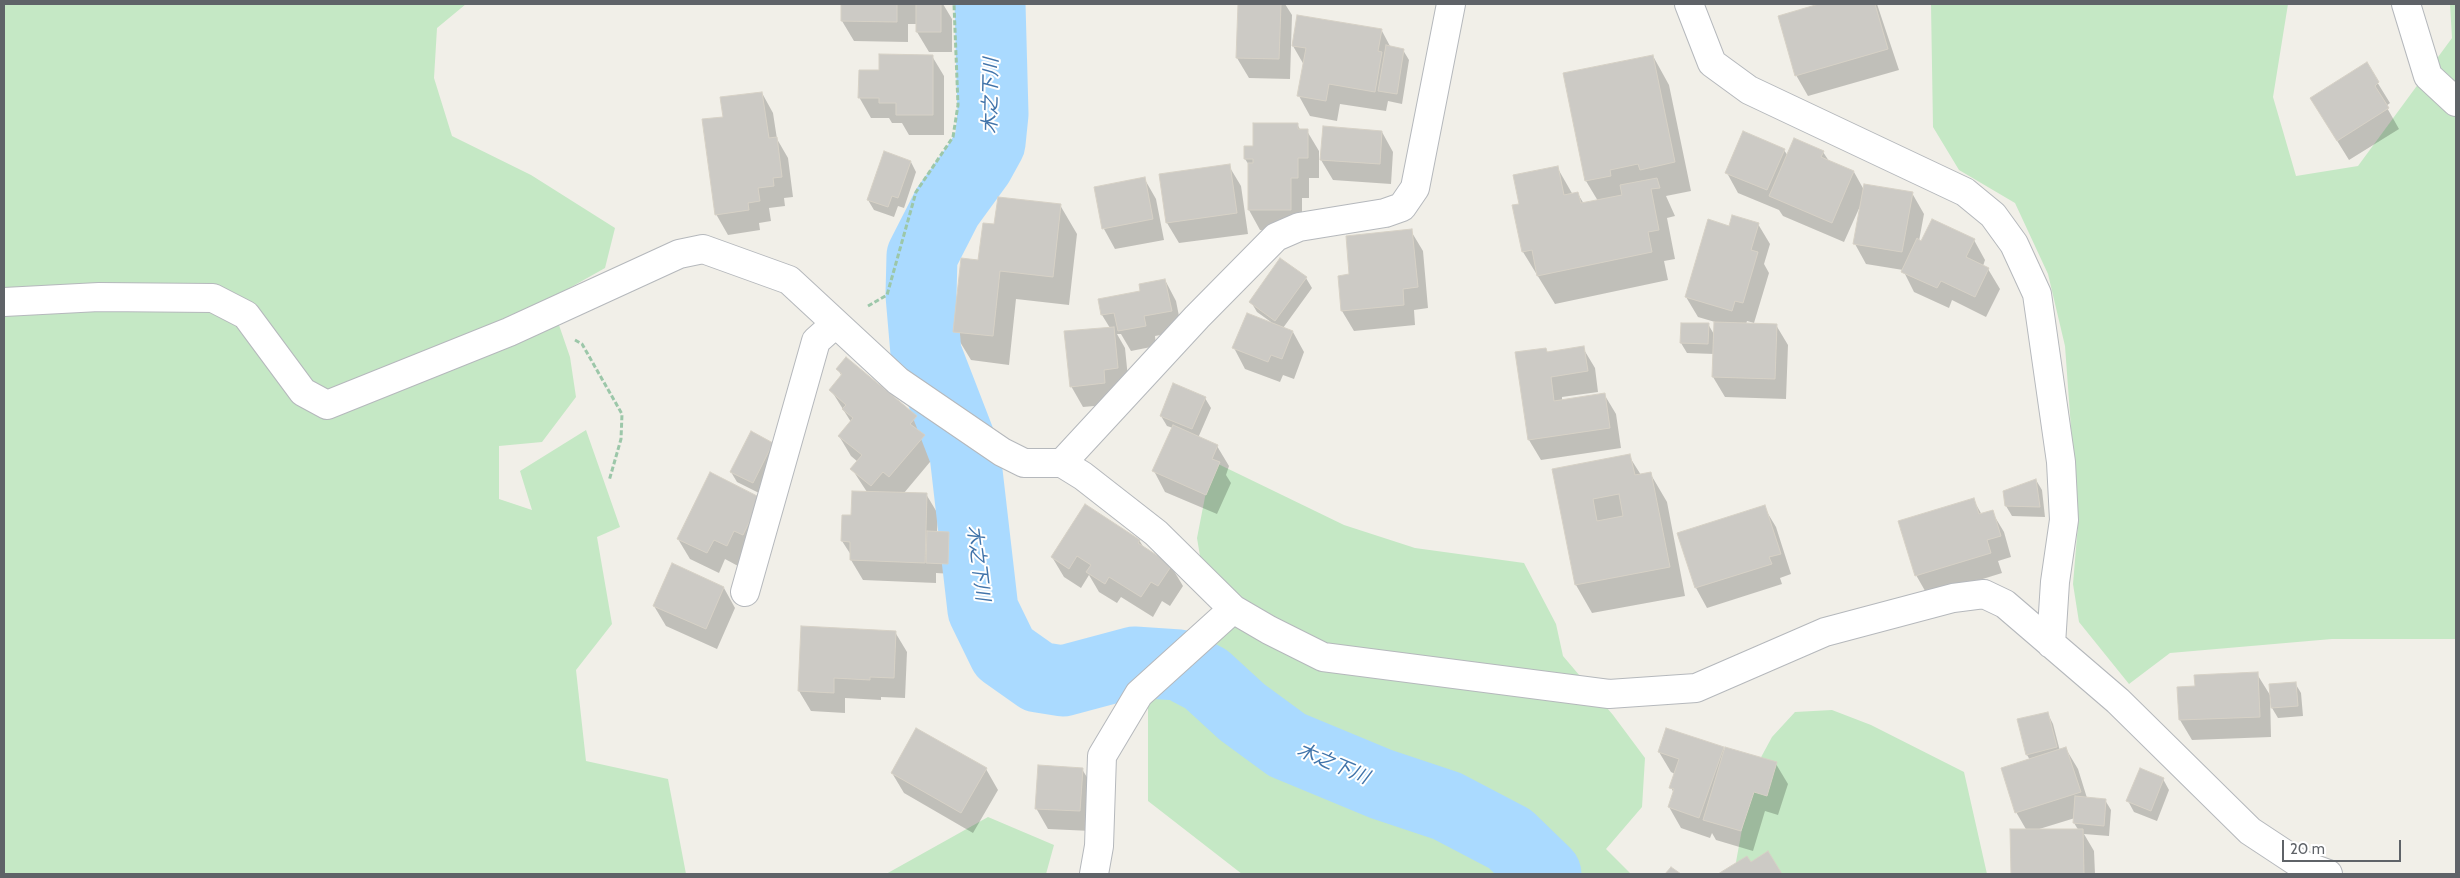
<!DOCTYPE html>
<meta charset="utf-8">
<style>
body{margin:0}
#map{position:relative;width:2460px;height:878px;overflow:hidden;background:#f1efe8;font-family:Cabin,sans-serif}
canvas{display:block}
.frame{position:absolute;inset:0;border:5px solid #5f6368;pointer-events:none}
.scale{position:absolute;left:2282px;top:840px;width:119px;height:22px;box-sizing:border-box;border:2px solid #5f6368;border-top:0;padding-left:6px;font-size:15px;line-height:18px;white-space:nowrap;color:#5f6368;-webkit-text-stroke:4px #fff;paint-order:stroke}
</style>
<div id="map">
<canvas width="2460" height="878"></canvas>
<div class="frame"></div>
<div class="scale">20 m</div>
</div>
<script>
const g = document.querySelector('canvas').getContext('2d');
g.lineJoin = 'round';
function paint(path, color) {
  g.fillStyle = color;
  g.fill(path, 'evenodd');
}
function toPath(rows) {
  const path = new Path2D();
  for (const r of rows) {
    path.moveTo(r[0], r[1]);
    for (let i = 2; i < r.length; i += 2) path.lineTo(r[i], r[i + 1]);
  }
  return path;
}
function strokePath(path, color, width, dash) {
  g.strokeStyle = color;
  g.lineWidth = width;
  g.lineCap = dash ? 'butt' : 'round';
  g.setLineDash(dash || []);
  g.stroke(path);
}
function drawText(font, color, halo, rows, align = 'center') {
  g.font = font + ' Cabin,"Noto Sans JP",sans-serif';
  g.lineWidth = 4;
  g.setLineDash([]);
  g.textBaseline = 'middle';
  g.strokeStyle = halo;
  g.fillStyle = color;
  for (const [text, x, y, turn = 0] of rows) {
    g.save();
    g.translate(x, y);
    g.rotate((+turn || 0) * Math.PI / 180);
    g.textAlign = isNaN(turn) ? turn : align;
    if (halo) g.strokeText(text, 0, 0);
    g.fillText(text, 0, 0);
    g.restore();
  }
}
paint(toPath([
 [4,4,466,4,437,28,434,78,452,136,531,175,615,228,605,268,550,299,570,357,576,397,542,442,499,446,499,499,532,510,520,471,586,430,620,527,597,537,612,624,576,670,586,761,668,779,686,874,4,874],
 [1931,4,2288,4,2273,97,2296,176,2358,166,2452,38,2450,4,2456,4,2456,639,2332,639,2170,653,2129,684,2079,622,2073,584,2078,524,2065,346,2048,274,2015,203,1959,170,1933,127],
 [1212,461,1344,525,1415,548,1524,563,1556,624,1563,656,1613,715,1645,758,1642,807,1606,849,1631,874,1242,874,1148,801,1148,687,1227,618,1202,568,1197,538],
 [1832,710,1871,725,1964,772,1987,874,1737,874,1736,862,1752,774,1772,737,1795,712],
 [988,817,1054,845,1046,874,886,874]
]), '#c5e8c5');
paint(toPath([
 [842,4,943,4,952,19,952,52,929,52,917,32,917,24,908,24,908,42,854,41,842,21],
 [1239,4,1285,4,1292,15,1290,79,1249,78,1237,58],
 [1824,4,1877,4,1899,70,1808,96,1796,75,1779,16],
 [1382,31,1391,48,1403,50,1409,60,1402,104,1388,101,1386,111,1340,104,1337,121,1310,116,1299,96,1304,65,1293,46],
 [932,56,944,76,944,135,909,135,902,123,892,123,889,118,871,118,859,97,880,71],
 [1653,56,1669,85,1691,191,1666,196,1675,216,1667,218,1675,259,1664,261,1668,280,1555,304,1523,252,1514,206,1520,205,1557,167,1573,195,1578,194,1584,204,1598,201,1586,181],
 [2366,64,2390,103,2386,106,2399,129,2349,160,2323,118],
 [762,93,773,113,777,139,788,158,793,197,784,198,785,206,769,208,771,221,759,223,760,230,728,235,716,214,725,118],
 [1297,124,1301,131,1307,131,1319,151,1319,178,1309,178,1309,198,1302,198,1302,230,1260,230,1249,210,1249,165,1245,159,1254,147],
 [1324,127,1382,132,1393,152,1391,184,1333,180,1321,160],
 [1784,150,1788,156,1823,152,1829,161,1854,172,1864,190,1912,193,1924,214,1919,241,1922,242,1974,240,1985,260,1983,266,1988,269,2000,289,1986,317,1952,300,1949,308,1914,292,1903,270,1866,264,1855,244,1861,204,1844,242,1783,216,1779,210,1738,193,1727,173],
 [885,153,911,162,916,172,904,208,898,206,894,217,874,210,868,200],
 [1229,166,1241,186,1248,234,1179,243,1167,223,1160,175],
 [1144,178,1156,199,1164,240,1115,249,1104,229,1095,188],
 [1060,205,1077,234,1069,305,1016,299,1009,365,971,360,954,332,995,225],
 [1758,224,1770,244,1764,264,1769,273,1754,323,1747,321,1746,324,1776,325,1788,345,1786,399,1725,397,1713,377,1714,354,1687,353,1681,343,1708,324,1715,336,1715,322,1698,317,1686,297,1729,228],
 [1411,231,1423,251,1428,308,1414,310,1415,325,1354,331,1342,311,1339,277,1350,275],
 [1306,278,1312,288,1283,328,1293,332,1304,352,1294,379,1283,375,1280,382,1245,369,1234,348,1271,322,1257,312,1251,302],
 [1165,280,1176,301,1182,331,1155,336,1156,346,1131,351,1121,334,1117,334,1125,348,1129,388,1116,404,1083,407,1071,386,1110,328,1102,315,1100,300,1142,292],
 [1583,348,1595,368,1598,392,1562,397,1562,401,1604,394,1616,414,1621,448,1541,460,1529,440,1516,353,1546,349,1548,353],
 [838,369,916,417,928,437,926,439,935,456,904,493,926,494,938,514,937,532,948,533,954,543,953,574,936,573,936,583,863,580,851,560,851,555,842,541,853,516,867,492,852,469,858,462,851,456,839,436,851,422,831,390,842,377],
 [1205,398,1211,408,1198,438,1217,446,1229,466,1226,475,1231,483,1217,514,1165,492,1154,471,1173,428,1167,426,1161,416],
 [772,444,778,454,759,493,737,482,731,472],
 [1629,456,1641,475,1650,473,1667,502,1685,596,1592,613,1576,585,1553,470],
 [2036,480,2042,490,2045,517,2012,516,2006,506,2004,491],
 [760,499,738,566,725,559,719,573,690,559,678,539],
 [1973,499,1982,515,1992,512,2004,532,2011,557,1998,561,2002,573,1928,596,1916,575],
 [1764,507,1776,527,1791,574,1780,578,1782,584,1707,608,1696,588,1678,534],
 [1139,540,1144,548,1171,566,1183,586,1170,606,1162,601,1153,617,1121,597,1117,603,1099,592,1089,575,1081,588,1064,577,1052,557],
 [673,565,724,588,735,608,717,649,666,626,654,606],
 [895,632,907,652,905,698,881,697,881,700,845,698,845,713,811,711,799,691],
 [2257,674,2270,695,2271,737,2192,740,2180,720,2196,687],
 [2295,683,2301,693,2303,716,2278,718,2272,708],
 [2048,714,2053,724,2060,751,2066,749,2078,769,2087,798,2105,800,2111,810,2109,836,2084,834,2094,851,2095,874,2012,874,2012,831,2027,831,2016,812,2030,760,2027,755],
 [2075,818,2074,823,2079,831,2036,830],
 [916,730,986,769,998,790,973,833,904,793,892,773],
 [1723,748,1725,752,1776,764,1788,784,1778,815,1765,811,1753,851,1716,840,1712,833,1710,838,1681,828,1669,807,1674,794,1671,787,1675,774,1671,772,1659,752],
 [1082,769,1094,789,1091,831,1048,829,1036,808],
 [2163,779,2169,790,2157,821,2134,812,2128,801],
 [1768,853,1781,874,1721,874,1747,858,1750,864]
]), '#0003');
strokePath(toPath([
 [990,4,993,114,990,143,979,163,947,207,922,256,921,295,926,353,965,454,983,610,1004,653,1038,677,1063,681,1134,662,1179,665,1206,679,1242,712,1287,745,1381,784,1447,806,1510,839,1546,874]
]), '#aadaff', 71);
const building = toPath([
 [841,4,941,4,941,32,916,32,916,4,897,4,897,22,841,21,841,4],
 [1238,4,1281,4,1279,59,1236,58,1238,4],
 [1819,4,1875,4,1888,49,1795,76,1778,16,1819,4],
 [1297,15,1382,29,1378,51,1382,52,1375,92,1329,84,1326,101,1297,96,1306,48,1292,46,1297,15],
 [1386,45,1404,49,1397,94,1378,91,1386,45],
 [879,54,933,55,933,115,896,115,896,103,879,103,879,98,858,98,859,70,879,70,879,54],
 [1653,55,1675,162,1640,170,1638,164,1610,170,1611,176,1585,181,1563,73,1653,55],
 [2367,62,2379,82,2375,86,2389,108,2337,141,2310,98,2367,62],
 [762,92,769,138,777,137,782,177,773,178,774,186,758,188,760,201,748,203,749,210,715,215,702,119,723,117,720,97,762,92],
 [1253,123,1298,123,1298,129,1308,129,1308,158,1298,158,1298,178,1291,178,1291,210,1248,210,1248,163,1253,163,1253,159,1244,159,1244,146,1253,146,1253,123],
 [1323,126,1382,131,1380,164,1320,160,1323,126],
 [1743,131,1785,149,1767,190,1725,173,1743,131],
 [1794,138,1824,151,1821,157,1854,171,1832,223,1769,196,1794,138],
 [884,151,911,161,898,198,892,196,888,207,867,200,884,151],
 [1230,164,1237,213,1166,223,1159,174,1230,164],
 [1558,166,1564,195,1578,192,1581,203,1622,195,1620,185,1657,178,1660,188,1651,189,1659,230,1648,232,1652,252,1537,276,1532,250,1522,252,1512,205,1519,204,1513,175,1558,166],
 [1145,177,1153,219,1102,229,1094,187,1145,177],
 [1864,184,1913,192,1902,252,1853,244,1864,184],
 [998,197,1061,204,1053,277,1000,271,993,336,953,332,961,258,978,260,983,223,994,224,998,197],
 [1732,215,1759,223,1751,250,1758,252,1743,303,1735,301,1732,311,1685,297,1708,219,1729,226,1732,215],
 [1932,219,1975,239,1966,257,1989,268,1975,297,1941,281,1937,288,1901,272,1917,238,1921,241,1932,219],
 [1412,229,1418,287,1403,289,1404,305,1341,311,1338,276,1349,274,1346,236,1412,229],
 [1280,258,1307,277,1275,321,1249,302,1280,258],
 [1165,279,1172,311,1144,316,1146,326,1118,331,1114,313,1101,315,1098,299,1140,291,1139,284,1165,279],
 [1247,313,1293,331,1282,359,1271,355,1268,362,1232,348,1247,313],
 [1714,322,1777,324,1775,379,1712,377,1714,322],
 [1681,323,1709,323,1708,344,1680,343,1681,323],
 [1114,327,1118,368,1104,370,1105,383,1070,387,1064,331,1114,327],
 [1584,346,1588,371,1551,377,1554,401,1605,393,1610,428,1528,440,1515,352,1546,348,1547,352,1584,346],
 [846,357,917,416,910,424,925,435,889,477,883,472,871,486,850,469,862,455,838,436,853,418,842,409,846,405,829,390,842,374,836,369,846,357],
 [1173,383,1206,397,1192,429,1160,416,1173,383],
 [1173,425,1218,445,1212,459,1220,462,1206,495,1152,471,1173,425],
 [751,431,773,443,753,483,730,472,751,431],
 [1630,454,1635,475,1651,472,1670,567,1575,585,1552,469,1630,454],
 [1619,494,1623,516,1597,521,1593,499,1619,494],
 [710,472,761,498,743,535,734,531,727,546,714,540,707,553,677,539,710,472],
 [2036,479,2040,507,2005,506,2003,491,2036,479],
 [852,491,927,493,925,563,850,560,850,542,841,541,842,515,851,515,852,491],
 [1974,498,1979,514,1993,510,2001,536,1987,540,1991,553,1915,576,1898,521,1974,498],
 [1085,504,1140,540,1138,543,1172,565,1158,586,1151,582,1141,597,1109,577,1105,584,1086,572,1091,565,1077,556,1069,569,1051,557,1085,504],
 [1765,505,1781,554,1769,557,1772,564,1695,588,1677,533,1765,505],
 [927,531,949,532,948,564,926,563,927,531],
 [672,563,724,587,706,629,653,606,672,563],
 [801,626,896,631,894,678,870,677,870,680,834,678,834,693,798,691,801,626],
 [2258,672,2260,717,2179,720,2177,687,2195,686,2194,675,2258,672],
 [2296,682,2298,706,2271,708,2269,684,2296,682],
 [2048,712,2057,747,2026,755,2017,719,2048,712],
 [916,728,987,768,961,813,891,773,916,728],
 [1666,728,1724,747,1699,818,1668,807,1674,789,1669,788,1679,759,1658,752,1666,728],
 [1725,747,1777,762,1767,796,1754,792,1741,831,1703,820,1725,747],
 [2066,747,2081,792,2015,813,2001,768,2066,747],
 [1038,765,1083,768,1080,811,1035,809,1038,765],
 [2140,768,2164,778,2151,811,2126,801,2140,768],
 [2075,796,2106,799,2104,826,2073,823,2075,796],
 [2010,829,2083,829,2084,874,2011,874,2010,829],
 [1768,851,1782,874,1718,874,1747,856,1751,862,1768,851],
 [1671,867,1681,874,1665,874,1671,867]
]);
paint(building, '#cccac5');
strokePath(building, '#d6d1c6', 1);
const minor = toPath([
 [1689,4,1712,63,1749,90,1965,192,1993,215,2014,244,2037,294,2061,462,2064,520,2055,582,2051,644],
 [2406,4,2428,76,2456,102],
 [4,302,99,297,213,298,246,315,303,392,327,405,509,332,679,254,703,249,789,280,898,381,1002,452,1024,463,1062,463,1083,476,1156,533,1233,609,1269,630,1323,657,1609,694,1696,688,1825,632,1953,598,1984,594,2005,604,2118,701,2250,831,2300,864,2328,874],
 [1062,463,1197,317,1276,237,1299,227,1385,213,1402,207,1415,188,1451,4],
 [745,592,816,341,835,324],
 [1094,874,1099,846,1102,756,1139,694,1233,609]
]);
strokePath(minor, '#b5b8bc', 30);
strokePath(toPath([
 [868,306,887,295,916,192,953,137,958,105,954,4],
 [575,340,582,344,622,414,621,439,609,481]
]), '#9cc7a9', 3, [5, 2.5]);
strokePath(minor, '#fff', 28);
drawText('italic 19px', '#4174aa', '#fff', [
 ["木之下川",991,96,-89],
 ["木之下川",978,563,83],
 ["木之下川",1333,764,23]
]);
</script>
